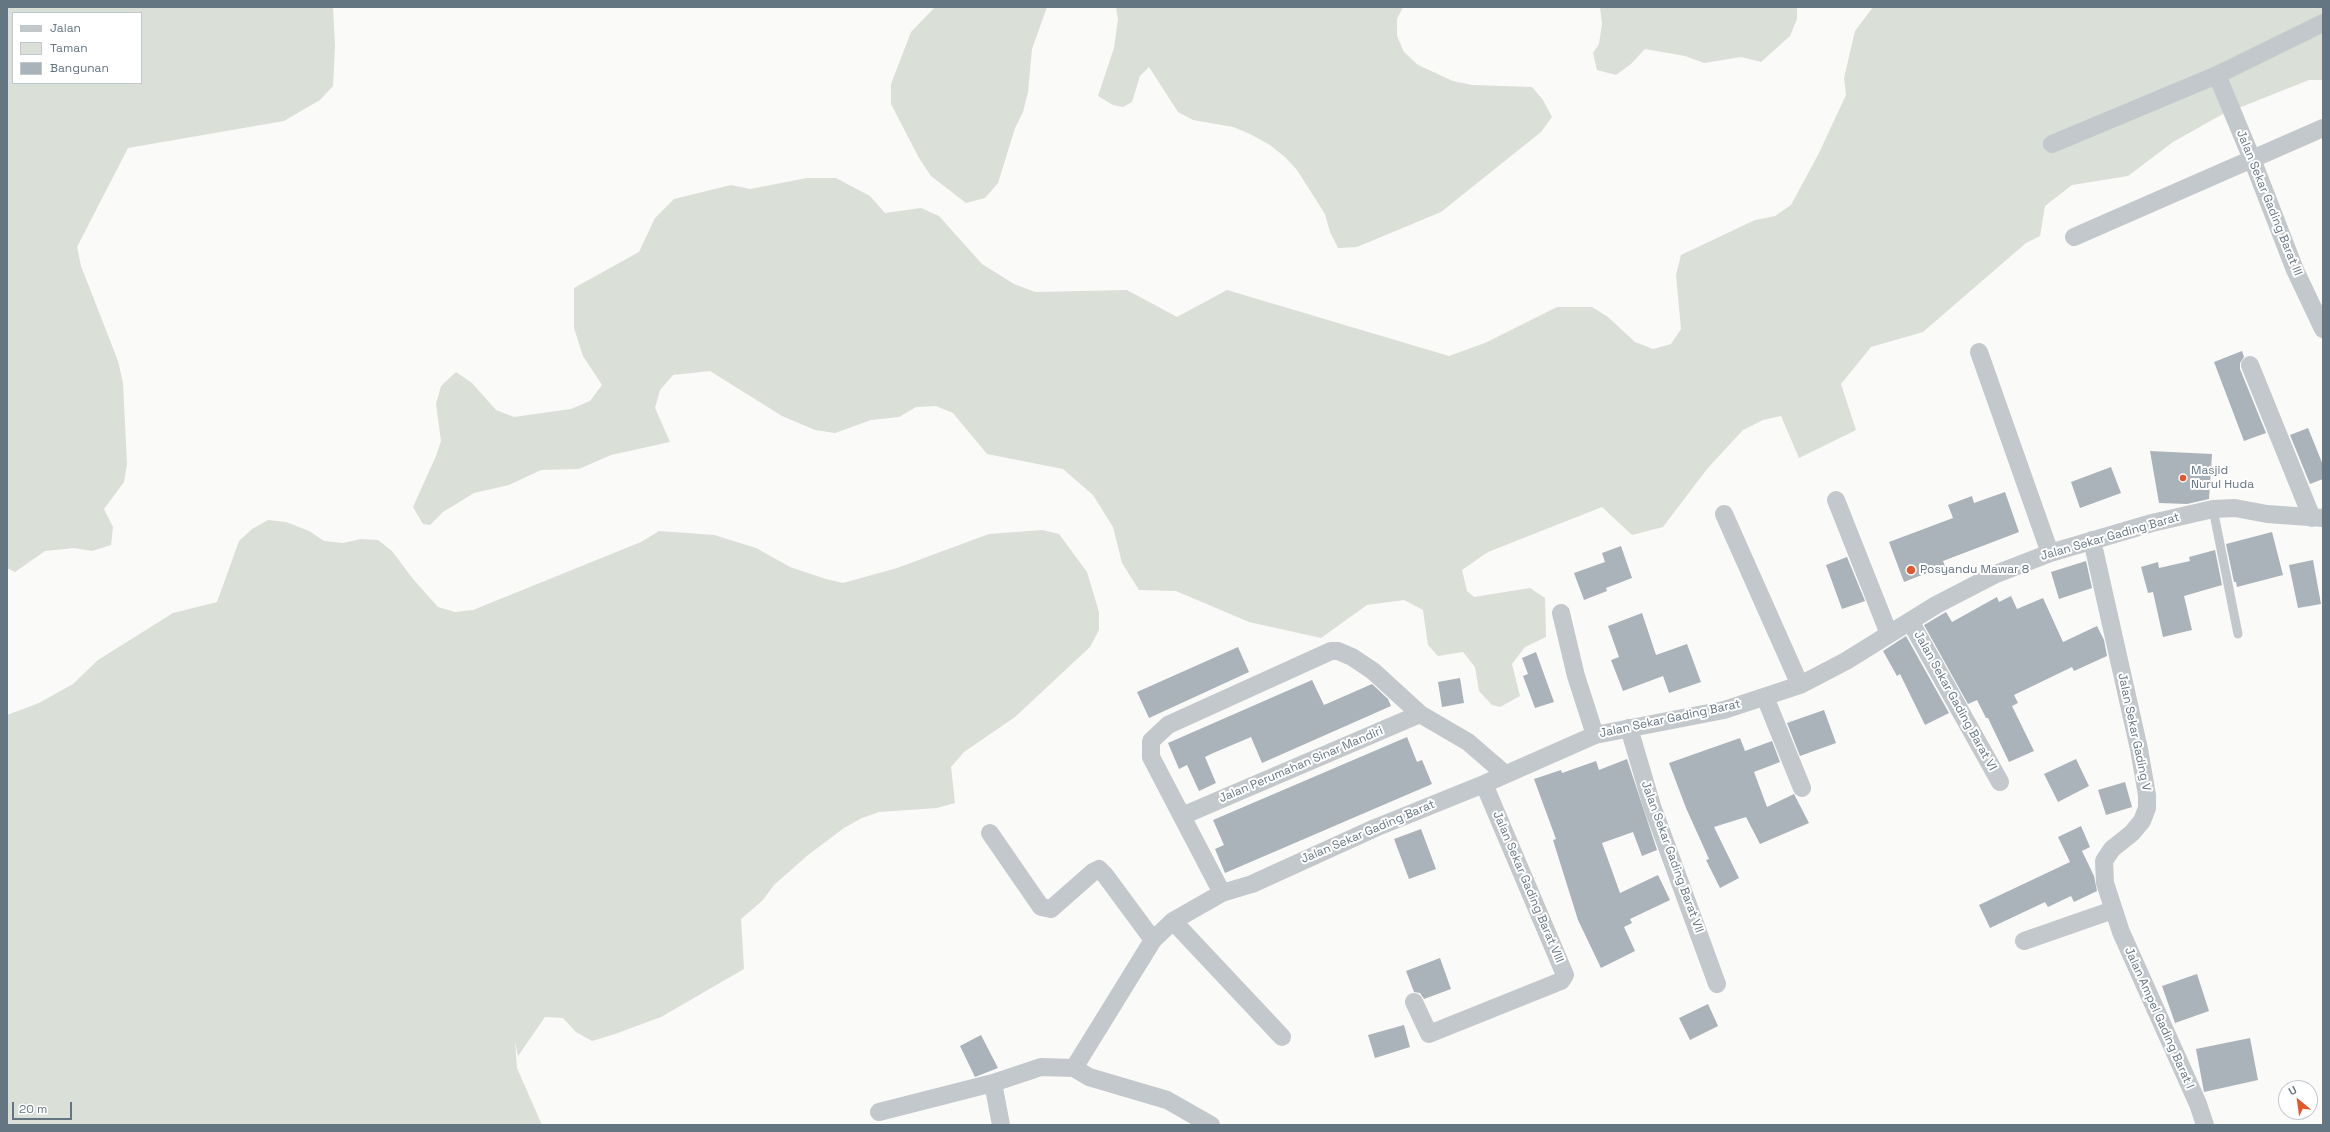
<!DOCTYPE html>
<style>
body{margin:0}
#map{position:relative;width:2330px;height:1132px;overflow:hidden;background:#fafaf8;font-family:"Space Grotesk",sans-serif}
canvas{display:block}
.frame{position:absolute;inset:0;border:8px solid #657683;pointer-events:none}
.legend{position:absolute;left:12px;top:12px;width:130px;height:72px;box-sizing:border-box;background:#fff;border:1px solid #c1c8cd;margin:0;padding:5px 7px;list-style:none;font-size:12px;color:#657683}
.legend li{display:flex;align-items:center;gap:8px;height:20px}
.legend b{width:20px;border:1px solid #c1c8cd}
.north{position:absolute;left:2278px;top:1080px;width:40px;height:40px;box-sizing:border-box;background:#fff;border:1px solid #c1c8cd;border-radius:50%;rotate:331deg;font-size:11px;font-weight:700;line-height:16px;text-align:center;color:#657683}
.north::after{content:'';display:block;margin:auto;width:14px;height:18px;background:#e4572e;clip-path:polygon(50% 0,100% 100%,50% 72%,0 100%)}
.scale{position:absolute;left:12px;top:1102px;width:60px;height:18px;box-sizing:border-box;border:2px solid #657683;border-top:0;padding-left:5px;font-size:12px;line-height:14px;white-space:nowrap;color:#657683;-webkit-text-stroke:3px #fff;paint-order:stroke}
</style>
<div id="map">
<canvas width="2330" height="1132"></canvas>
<div class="frame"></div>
<ul class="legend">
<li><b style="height:5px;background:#c3c8cc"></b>Jalan</li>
<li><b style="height:11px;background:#dadfd7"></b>Taman</li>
<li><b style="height:11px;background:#aab3b9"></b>Bangunan</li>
</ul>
<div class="north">U</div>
<div class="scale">20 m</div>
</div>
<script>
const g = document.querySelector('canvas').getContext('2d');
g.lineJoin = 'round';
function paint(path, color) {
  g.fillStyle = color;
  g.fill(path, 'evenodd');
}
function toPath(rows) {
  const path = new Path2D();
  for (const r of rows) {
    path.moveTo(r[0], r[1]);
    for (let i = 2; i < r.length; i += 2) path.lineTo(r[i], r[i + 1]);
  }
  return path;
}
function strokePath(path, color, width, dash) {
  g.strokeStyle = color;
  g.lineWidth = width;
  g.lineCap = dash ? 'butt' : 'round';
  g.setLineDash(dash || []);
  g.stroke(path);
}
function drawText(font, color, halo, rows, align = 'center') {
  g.font = font + ' "Space Grotesk",sans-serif';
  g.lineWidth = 4;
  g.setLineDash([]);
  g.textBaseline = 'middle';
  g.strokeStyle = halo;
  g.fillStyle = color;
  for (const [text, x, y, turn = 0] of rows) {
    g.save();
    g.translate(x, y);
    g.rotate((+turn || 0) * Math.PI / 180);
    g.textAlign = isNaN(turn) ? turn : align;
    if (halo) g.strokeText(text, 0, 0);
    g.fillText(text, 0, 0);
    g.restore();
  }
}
paint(toPath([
 [7,7,333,7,335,46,333,86,320,100,284,121,128,148,77,247,81,266,118,361,123,383,127,464,124,482,104,509,113,527,111,545,92,551,74,548,45,551,15,572,7,568],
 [13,13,141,13,141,83,13,83],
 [935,7,1047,7,1032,49,1028,92,1023,112,1015,128,998,183,985,198,966,203,931,176,919,158,891,104,891,84,911,32],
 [1116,7,1403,7,1397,19,1397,36,1404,52,1418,65,1453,81,1472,85,1532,87,1543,100,1552,117,1541,132,1441,212,1357,247,1338,248,1330,232,1325,214,1297,170,1285,157,1270,145,1250,134,1233,127,1193,120,1178,112,1149,67,1140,76,1132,102,1123,107,1113,105,1098,96,1114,48,1118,19],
 [1600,7,1797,7,1797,19,1790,36,1761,62,1741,57,1704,63,1685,56,1645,49,1631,64,1616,75,1597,70,1593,53,1599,44,1602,24],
 [1873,7,2323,7,2323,80,2309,80,2221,115,2173,142,2128,176,2072,185,2045,206,2040,236,2026,243,1923,332,1871,347,1841,384,1856,430,1799,458,1781,416,1763,420,1743,430,1707,469,1663,527,1632,535,1602,507,1488,552,1462,570,1467,591,1474,597,1530,588,1545,598,1546,637,1525,647,1512,664,1520,696,1500,707,1492,705,1479,691,1475,667,1463,652,1438,656,1428,645,1423,610,1404,600,1367,605,1321,638,1249,622,1176,591,1139,590,1122,563,1113,527,1093,495,1063,469,987,454,953,413,936,406,916,407,899,417,871,420,835,433,815,430,782,416,710,371,673,375,660,390,655,408,670,442,611,455,579,469,541,470,509,485,474,493,443,512,430,525,423,524,413,507,436,456,441,441,436,404,441,386,456,372,472,383,496,410,514,417,571,409,590,401,602,385,583,356,574,328,574,288,639,252,655,218,674,199,731,185,750,189,807,178,836,178,870,196,885,213,921,208,939,216,982,264,1014,284,1035,292,1127,290,1177,317,1227,290,1449,356,1485,343,1557,307,1592,307,1608,317,1635,342,1653,349,1671,344,1681,329,1676,275,1681,255,1755,220,1775,216,1791,205,1819,153,1846,95,1844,78,1855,31],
 [268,520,286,522,309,531,324,541,343,543,361,539,378,540,392,551,413,579,438,607,455,612,473,610,641,542,659,531,714,535,756,548,790,567,826,579,843,583,897,568,989,534,1042,530,1059,534,1087,572,1099,612,1099,630,1090,647,1015,717,964,752,951,767,955,803,937,808,879,812,862,818,844,828,808,855,774,885,763,900,741,919,744,969,661,1017,615,1034,592,1041,576,1032,563,1018,545,1017,518,1056,515,1042,517,1068,542,1125,7,1125,7,715,39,703,73,684,98,660,173,613,217,602,239,541,252,529]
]), '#dadfd7');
paint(toPath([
 [2242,351,2244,357,2240,363,2240,369,2266,433,2244,441,2214,362],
 [2308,428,2323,465,2323,479,2310,484,2290,435],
 [2150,451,2212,454,2209,499,2187,504,2159,503],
 [2111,467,2121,493,2080,508,2071,482],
 [2005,492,2019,532,1943,561,1945,566,1904,582,1889,542,1953,518,1948,505,1972,496,1974,503],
 [2272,532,2283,575,2237,587,2236,582,2234,582,2226,544],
 [1621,546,1632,578,1606,588,1607,591,1584,600,1574,573,1605,562,1602,553],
 [2215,550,2222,585,2184,596,2192,630,2163,637,2153,592,2148,593,2141,567,2158,562,2159,568,2190,561,2189,557],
 [1847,557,1865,601,1842,609,1826,565],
 [2313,560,2321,604,2298,608,2289,565],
 [2086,561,2092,588,2059,599,2051,572],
 [2011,596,2017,609,2043,598,2063,642,2097,626,2104,640,2107,656,2074,671,2072,667,2014,695,2018,703,2012,706,2034,751,2009,762,1988,718,1986,718,1977,700,1968,704,1924,625,1946,612,1952,622,1997,597,1999,602],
 [1642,613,1656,655,1687,644,1701,682,1669,693,1663,676,1623,691,1611,660,1619,657,1608,626],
 [1906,636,1949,713,1925,725,1900,674,1897,676,1883,651],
 [1238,647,1249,672,1149,718,1137,692],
 [1536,652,1554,702,1535,708,1523,676,1528,674,1522,658],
 [1460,678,1464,703,1442,707,1438,682],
 [1312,680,1324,705,1372,684,1388,699,1391,706,1262,763,1251,737,1211,754,1205,757,1216,783,1199,791,1187,765,1179,769,1168,743],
 [1824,710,1836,743,1800,756,1787,723],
 [1407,737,1417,762,1422,760,1432,784,1225,873,1215,849,1224,845,1213,820],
 [1740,738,1745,751,1772,741,1780,762,1754,772,1767,807,1794,794,1809,823,1760,844,1746,817,1714,827,1739,878,1720,888,1706,860,1709,859,1686,808,1669,763],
 [1627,759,1657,850,1642,856,1633,832,1602,843,1620,893,1658,875,1670,900,1630,919,1632,923,1624,927,1635,951,1601,968,1578,920,1553,840,1556,839,1534,779,1561,770,1562,773,1596,761,1599,770],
 [2076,759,2089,786,2058,802,2044,774],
 [2125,782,2132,807,2106,815,2098,790],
 [2081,826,2090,847,2082,851,2094,876,2097,891,2074,902,2071,896,2048,907,2045,902,1990,928,1979,905,2070,862,2058,837],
 [1421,829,1436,869,1409,879,1394,839],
 [1440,958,1451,989,1424,999,1420,993,1414,992,1406,971],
 [2197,974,2209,1011,2175,1023,2162,986],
 [1708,1004,1718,1026,1690,1040,1679,1018],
 [1404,1025,1410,1047,1375,1058,1368,1035],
 [981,1035,998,1068,975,1077,960,1046],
 [2250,1038,2258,1080,2204,1092,2196,1049]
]), '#aab3b9');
strokePath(toPath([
 [2213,509,2238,634]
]), '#c3c8cc', 9);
strokePath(toPath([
 [2217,75,2252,159,2295,270,2323,329],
 [2052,144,2217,75,2323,23],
 [2074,237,2323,128],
 [1979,352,2050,553],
 [2250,365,2312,518],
 [1836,500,1889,634],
 [1724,514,1800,685],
 [2092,540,2139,749,2147,795,2147,808,2142,821,2132,833,2112,849,2104,861,2105,883,2121,932,2198,1104,2205,1125],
 [1561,613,1576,676,1595,735],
 [1910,621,2000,782],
 [1765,697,1802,788],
 [1629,728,1652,806,1717,984],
 [1182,816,1420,714],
 [990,833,1041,907,1051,909,1093,872,1099,869,1105,875,1153,940],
 [1222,893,1151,757,1151,741,1168,725,1331,651,1338,651,1352,657,1373,671,1420,714,1468,742,1505,774],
 [1173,921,1282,1037],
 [2024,941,2113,910],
 [1414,1002,1429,1034,1561,981,1565,975,1484,784],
 [879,1112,993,1083],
 [1001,1125,993,1083,1041,1067,1074,1068],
 [1211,1125,1167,1100,1089,1077,1074,1068,1153,940,1173,921,1222,893,1252,884,1375,828,1484,784,1595,735,1724,710,1800,685,1846,661,1936,605,1996,574,2050,553,2152,523,2213,509,2235,508,2267,514,2323,518]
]), '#c3c8cc', 18);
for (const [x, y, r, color] of [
 [2183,478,4,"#e4572e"],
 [1911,570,5,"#e4572e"]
]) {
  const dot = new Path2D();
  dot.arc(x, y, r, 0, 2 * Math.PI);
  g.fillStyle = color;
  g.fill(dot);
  strokePath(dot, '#fff', 1.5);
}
drawText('12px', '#657683', '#fff', [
 ["Jalan Sekar Gading Barat III",2269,203,68],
 ["Jalan Sekar Gading Barat",2110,537,-16],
 ["Jalan Sekar Gading Barat VI",1955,701,61],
 ["Jalan Sekar Gading Barat",1670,719,-12],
 ["Jalan Sekar Gading V",2134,732,78],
 ["Jalan Perumahan Sinar Mandiri",1301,765,-23],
 ["Jalan Sekar Gading Barat",1368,832,-23],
 ["Jalan Sekar Gading Barat VII",1672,857,70],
 ["Jalan Sekar Gading Barat VIII",1528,887,67],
 ["Jalan Ampel Gading Barat I",2159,1018,66]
]);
drawText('12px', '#657683', '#fff', [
 ["Masjid",2191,471],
 ["Nurul Huda",2191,485],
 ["Posyandu Mawar 8",1920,570]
], 'left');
</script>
